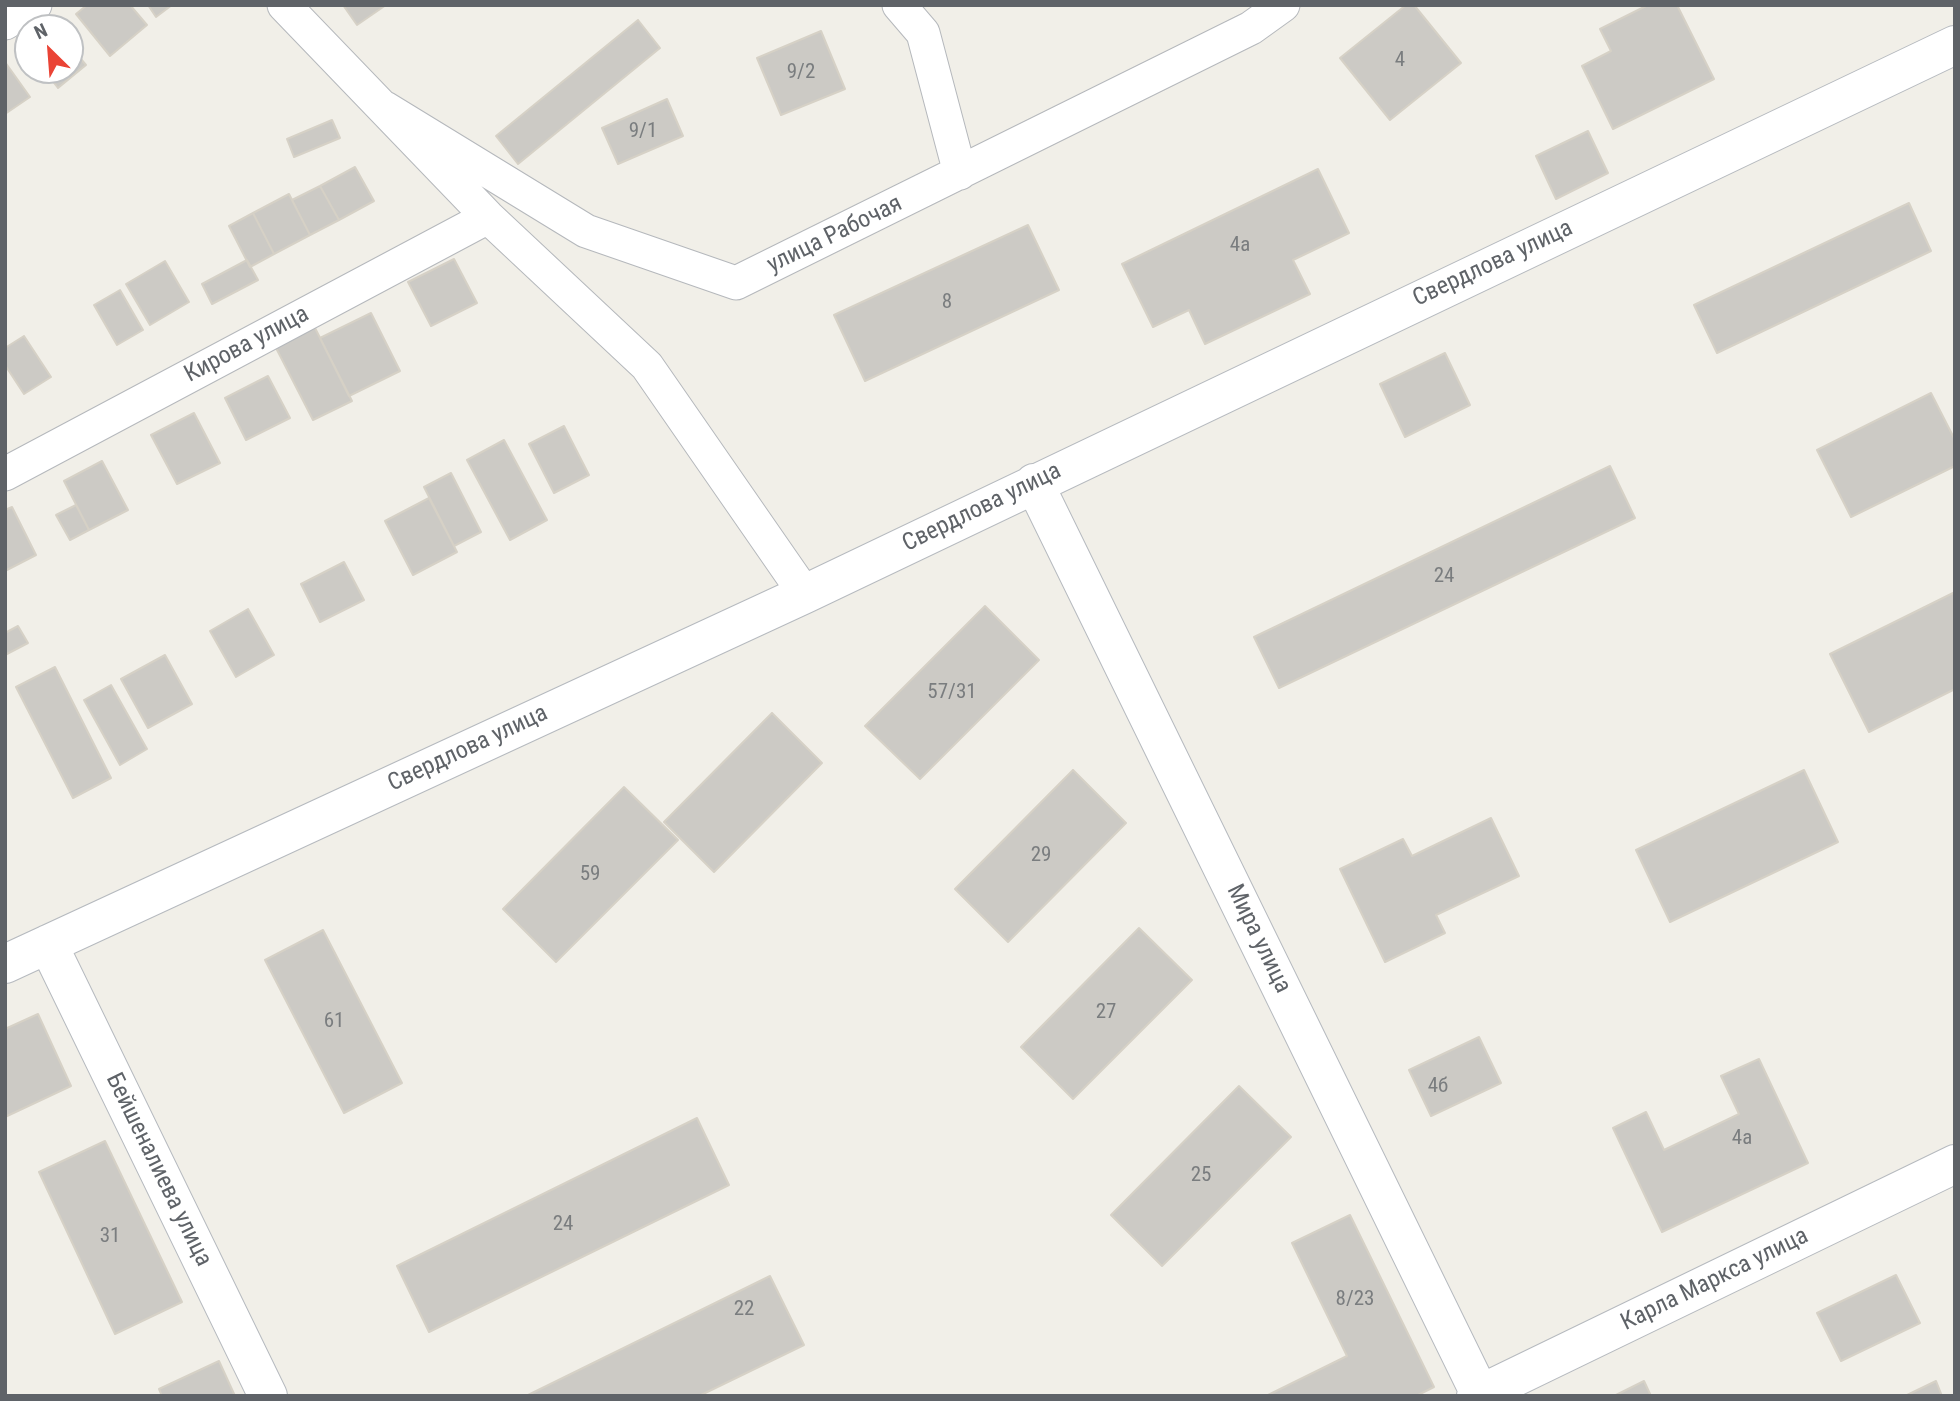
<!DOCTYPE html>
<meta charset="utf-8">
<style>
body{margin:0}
#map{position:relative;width:1960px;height:1401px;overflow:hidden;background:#f1efe8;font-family:"Roboto Condensed",sans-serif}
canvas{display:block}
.frame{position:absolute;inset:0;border:7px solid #5f6368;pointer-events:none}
.north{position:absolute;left:14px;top:14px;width:70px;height:70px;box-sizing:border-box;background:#fff;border:2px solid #bfc1c3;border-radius:50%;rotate:335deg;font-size:19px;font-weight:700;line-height:28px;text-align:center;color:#5f6368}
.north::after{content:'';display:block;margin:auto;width:24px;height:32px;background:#ea4335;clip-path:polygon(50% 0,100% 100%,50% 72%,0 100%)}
</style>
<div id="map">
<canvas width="1960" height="1401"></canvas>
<div class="frame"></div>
<div class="north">N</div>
</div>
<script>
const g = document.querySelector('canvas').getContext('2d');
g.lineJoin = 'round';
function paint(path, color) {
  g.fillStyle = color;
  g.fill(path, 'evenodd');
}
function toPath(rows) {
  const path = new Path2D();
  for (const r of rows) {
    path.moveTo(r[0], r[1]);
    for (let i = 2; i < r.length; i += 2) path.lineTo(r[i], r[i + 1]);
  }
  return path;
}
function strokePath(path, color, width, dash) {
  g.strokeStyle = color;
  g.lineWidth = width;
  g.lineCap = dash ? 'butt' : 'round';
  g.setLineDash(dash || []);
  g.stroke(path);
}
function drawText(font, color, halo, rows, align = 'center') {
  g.font = font + ' "Roboto Condensed",sans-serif';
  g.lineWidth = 6;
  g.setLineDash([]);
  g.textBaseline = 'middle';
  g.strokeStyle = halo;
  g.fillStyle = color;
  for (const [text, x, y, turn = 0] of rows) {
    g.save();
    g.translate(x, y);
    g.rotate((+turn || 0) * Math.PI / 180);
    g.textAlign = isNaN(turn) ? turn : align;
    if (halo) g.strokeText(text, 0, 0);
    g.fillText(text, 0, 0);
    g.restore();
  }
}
const building = toPath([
 [87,5,130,5,147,25,110,56,76,14,87,5],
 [148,5,172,5,156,17,148,5],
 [343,5,386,5,357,25,343,5],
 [1406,5,1414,5,1461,63,1390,120,1340,58,1406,5],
 [1648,5,1677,5,1714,79,1613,129,1582,66,1611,51,1600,29,1648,5],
 [638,20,660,48,518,164,496,136,638,20],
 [821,31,845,89,781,115,757,58,821,31],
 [70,46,86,65,58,88,44,70,70,70,70,46],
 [5,62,30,97,5,114,5,62],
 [667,99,683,136,618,164,602,128,667,99],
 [332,120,340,138,294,157,287,139,332,120],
 [1588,131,1608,173,1556,199,1536,156,1588,131],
 [355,167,374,201,339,220,320,186,355,167],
 [1318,169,1349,233,1293,260,1310,294,1205,344,1189,310,1153,327,1122,264,1318,169],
 [320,186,339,220,310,235,292,200,320,186],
 [289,194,310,235,274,254,253,213,289,194],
 [1909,203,1931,251,1717,353,1694,305,1909,203],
 [253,213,274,254,250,267,229,226,253,213],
 [1028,225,1059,290,865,381,834,315,1028,225],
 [454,259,477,303,431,326,408,282,454,259],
 [247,260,258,280,212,304,202,284,247,260],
 [165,261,189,302,150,325,126,284,165,261],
 [120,290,143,330,117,345,94,305,120,290],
 [371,313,400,371,349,396,320,338,371,313],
 [313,324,352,401,313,420,274,344,313,324],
 [24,336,51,377,24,394,5,365,5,348,24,336],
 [1445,353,1470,405,1405,437,1380,384,1445,353],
 [268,376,290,418,246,440,225,398,268,376],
 [1931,393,1955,440,1955,466,1851,517,1817,450,1931,393],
 [194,413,220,463,177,484,151,435,194,413],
 [564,426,589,475,554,493,529,444,564,426],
 [504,440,547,520,510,540,467,460,504,440],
 [102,461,128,510,89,530,64,481,102,461],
 [1610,466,1635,518,1279,688,1254,637,1610,466],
 [451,473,481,532,454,546,424,487,451,473],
 [429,498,457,552,413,575,385,521,429,498],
 [76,505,89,530,70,540,56,515,76,505],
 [12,507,36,555,5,571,5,510,12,507],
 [344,562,364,600,320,622,301,584,344,562],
 [1955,592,1955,689,1869,732,1830,654,1955,592],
 [985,606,1039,660,920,779,865,726,985,606],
 [248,609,274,655,236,677,210,631,248,609],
 [18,626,28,643,5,655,5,633,18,626],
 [165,655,192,704,148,728,121,679,165,655],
 [55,667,111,778,73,798,16,687,55,667],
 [111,685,147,749,120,765,84,700,111,685],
 [772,713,822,763,714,872,664,822,772,713],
 [1073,770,1126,823,1008,942,955,889,1073,770],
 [1804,770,1838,842,1670,922,1636,850,1804,770],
 [624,787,678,840,556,962,503,909,624,787],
 [1491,818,1519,876,1436,915,1445,933,1385,962,1340,869,1403,839,1412,856,1491,818],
 [1139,928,1192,980,1073,1099,1021,1047,1139,928],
 [323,930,402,1083,344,1113,265,960,323,930],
 [38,1014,71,1086,5,1117,5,1029,38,1014],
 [1479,1037,1501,1083,1431,1116,1409,1070,1479,1037],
 [1759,1059,1808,1163,1662,1232,1613,1128,1646,1112,1664,1150,1739,1114,1721,1076,1759,1059],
 [1239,1086,1291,1137,1162,1266,1111,1215,1239,1086],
 [697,1118,729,1185,429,1332,397,1266,697,1118],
 [105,1141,182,1302,115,1334,39,1172,105,1141],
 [1350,1215,1434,1387,1416,1396,1266,1396,1347,1356,1292,1243,1350,1215],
 [1896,1275,1920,1323,1841,1361,1817,1313,1896,1275],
 [770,1276,804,1345,699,1396,526,1396,770,1276],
 [219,1361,235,1396,162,1396,159,1389,219,1361],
 [1644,1381,1651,1396,1614,1396,1644,1381],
 [1936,1381,1942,1396,1905,1396,1936,1381]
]);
paint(building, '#cccac5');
strokePath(building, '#d6d1c6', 2);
const street = toPath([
 [284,5,488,217,647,366,805,594],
 [899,5,923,33,960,173],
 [5,23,35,5],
 [385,108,586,231,736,283,1251,28,1283,5],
 [5,474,488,217]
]);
const secondary = toPath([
 [1034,483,1481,1396],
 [48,944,268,1396],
 [5,964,805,594,1955,45],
 [1476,1396,1955,1164]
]);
strokePath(street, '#b5b8bc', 35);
strokePath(secondary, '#b6babf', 40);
strokePath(street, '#fff', 33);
strokePath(secondary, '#fff', 38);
drawText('21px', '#7a7d7f', null, [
 ["4",1400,61],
 ["9/2",801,73],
 ["9/1",643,132],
 ["4a",1240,246],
 ["8",947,303],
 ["24",1444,577],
 ["57/31",952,693],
 ["29",1041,856],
 ["59",590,875],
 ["27",1106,1013],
 ["61",334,1022],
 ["4б",1438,1087],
 ["4а",1742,1139],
 ["25",1201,1176],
 ["24",563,1225],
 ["31",110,1237],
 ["8/23",1355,1300],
 ["22",744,1310]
]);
drawText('24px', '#5f6368', '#fff', [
 ["улица Рабочая",835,235,-26],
 ["Свердлова улица",1493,264,-25],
 ["Кирова улица",247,345,-28],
 ["Свердлова улица",982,508,-26],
 ["Свердлова улица",468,749,-25],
 ["Мира улица",1258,939,64],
 ["Бейшеналиева улица",158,1170,64],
 ["Карла Маркса улица",1715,1280,-26]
]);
</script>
